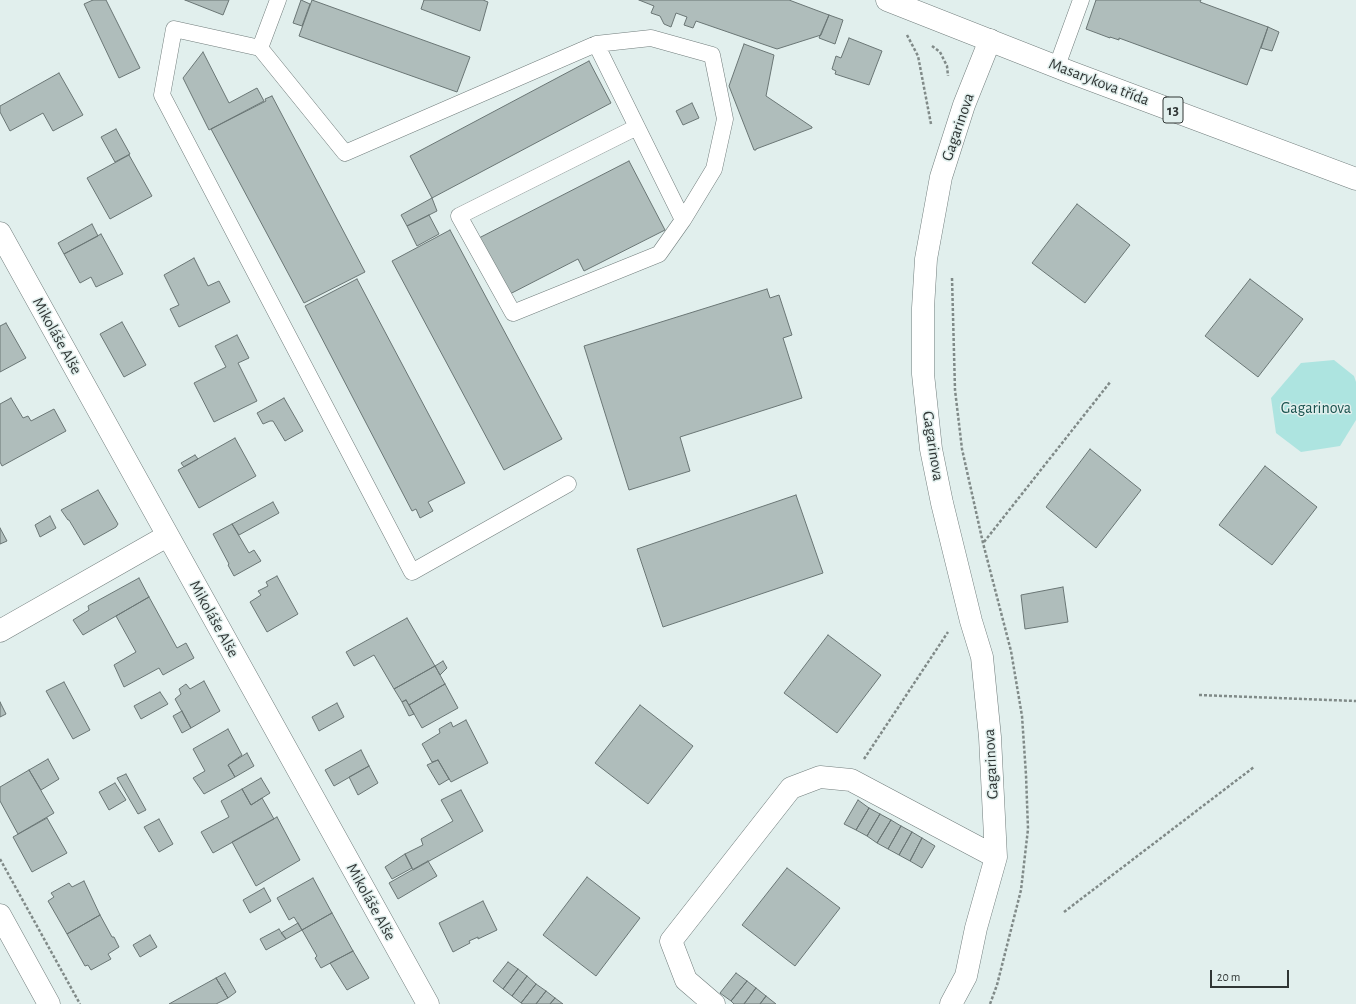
<!DOCTYPE html>
<meta charset="utf-8">
<style>
body{margin:0}
#map{position:relative;width:1356px;height:1004px;overflow:hidden;background:#e1efed;font-family:"Alegreya Sans",sans-serif}
canvas{display:block}
.scale{position:absolute;left:1210px;top:970px;width:79px;height:18px;box-sizing:border-box;border:2px solid #303635;border-top:0;padding-left:5px;font-size:12px;line-height:14px;white-space:nowrap;color:#303635;-webkit-text-stroke:3px #e1efed;paint-order:stroke}
</style>
<div id="map">
<canvas width="1356" height="1004"></canvas>
<div class="scale">20 m</div>
</div>
<script>
const g = document.querySelector('canvas').getContext('2d');
g.lineJoin = 'round';
function paint(path, color) {
  g.fillStyle = color;
  g.fill(path, 'evenodd');
}
function toPath(rows) {
  const path = new Path2D();
  for (const r of rows) {
    path.moveTo(r[0], r[1]);
    for (let i = 2; i < r.length; i += 2) path.lineTo(r[i], r[i + 1]);
  }
  return path;
}
function strokePath(path, color, width, dash) {
  g.strokeStyle = color;
  g.lineWidth = width;
  g.lineCap = dash ? 'butt' : 'round';
  g.setLineDash(dash || []);
  g.stroke(path);
}
function drawText(font, color, halo, rows, align = 'center') {
  g.font = font + ' "Alegreya Sans",sans-serif';
  g.lineWidth = 3;
  g.setLineDash([]);
  g.textBaseline = 'middle';
  g.strokeStyle = halo;
  g.fillStyle = color;
  for (const [text, x, y, turn = 0] of rows) {
    g.save();
    g.translate(x, y);
    g.rotate((+turn || 0) * Math.PI / 180);
    g.textAlign = isNaN(turn) ? turn : align;
    if (halo) g.strokeText(text, 0, 0);
    g.fillText(text, 0, 0);
    g.restore();
  }
}
paint(toPath([
 [1334,360,1354,376,1356,382,1356,420,1340,446,1301,452,1276,433,1271,398,1301,363]
]), '#ade4e0');
const building = toPath([
 [93,0,106,0,140,68,119,78,84,4,93,0],
 [185,0,229,0,223,15,185,0],
 [301,0,310,4,302,26,293,23,301,0],
 [312,0,470,57,457,92,299,36,312,0],
 [424,0,483,0,488,2,480,31,421,9,424,0],
 [639,0,789,0,829,15,821,35,777,49,696,21,693,28,684,25,687,17,676,13,671,27,664,24,660,16,651,13,654,6,639,0],
 [1096,0,1201,0,1200,2,1268,27,1247,85,1119,38,1119,40,1110,37,1110,38,1086,29,1096,0],
 [829,15,843,20,835,44,819,38,829,15],
 [1268,27,1279,32,1272,51,1261,48,1268,27],
 [849,38,882,51,869,85,835,74,836,71,832,69,836,56,841,58,849,38],
 [744,44,774,55,766,96,812,127,812,128,756,149,756,150,754,150,729,86,744,44],
 [203,52,229,103,257,88,264,101,209,130,183,78,203,52],
 [589,61,611,103,432,198,410,156,589,61],
 [59,73,83,115,53,131,43,113,10,131,0,112,0,106,59,73],
 [272,96,365,272,304,303,211,129,266,101,265,99,272,96],
 [692,103,699,118,683,125,676,111,692,103],
 [116,129,130,154,115,162,101,137,116,129],
 [129,155,152,196,110,219,87,178,129,155],
 [629,161,665,230,584,271,578,259,506,296,477,239,629,161],
 [432,198,437,211,407,226,401,215,432,198],
 [1077,204,1130,245,1085,303,1032,263,1077,204],
 [429,215,439,234,417,246,407,226,429,215],
 [92,224,98,236,64,254,58,243,92,224],
 [450,230,562,439,504,470,392,261,450,230],
 [101,234,123,274,96,287,91,277,80,283,64,254,101,234],
 [194,258,208,286,219,281,230,302,179,327,170,309,179,305,164,275,194,258],
 [357,279,465,483,428,502,433,511,420,518,416,509,412,511,305,306,357,279],
 [1250,279,1303,319,1258,377,1205,336,1250,279],
 [767,289,770,298,779,295,792,335,783,338,802,398,680,437,690,471,629,490,584,346,767,289],
 [122,322,146,365,124,377,100,334,122,322],
 [6,323,26,358,0,372,0,326,6,323],
 [237,335,249,358,238,363,257,401,214,422,194,383,226,367,215,346,237,335],
 [11,398,23,418,28,416,31,421,54,409,66,431,2,466,0,462,0,404,11,398],
 [284,398,303,431,285,441,273,421,270,421,263,424,257,413,284,398],
 [235,438,256,476,199,508,178,470,235,438],
 [1090,449,1141,490,1096,548,1046,507,1090,449],
 [195,455,198,459,184,467,181,463,195,455],
 [1265,466,1317,507,1272,565,1219,525,1265,466],
 [98,490,118,524,116,527,84,545,69,520,68,520,61,510,98,490],
 [796,495,823,573,663,627,637,549,796,495],
 [273,502,279,513,239,535,232,524,273,502],
 [50,516,56,528,40,537,35,525,50,516],
 [232,524,249,553,254,550,261,561,234,576,228,565,229,564,213,534,232,524],
 [0,528,7,541,0,544,0,528],
 [277,576,298,614,267,632,250,602,261,595,258,591,268,586,266,582,277,576],
 [139,578,149,597,83,635,73,620,89,610,88,606,139,578],
 [1063,587,1068,622,1025,629,1021,595,1063,587],
 [149,597,177,648,186,643,194,658,163,675,159,668,124,687,114,665,136,652,116,616,149,597],
 [407,618,435,666,394,689,374,655,354,666,346,652,407,618],
 [828,635,881,675,837,733,784,693,828,635],
 [443,661,447,668,440,675,435,666,443,661],
 [435,666,445,684,409,705,406,700,402,702,394,689,435,666],
 [204,681,220,711,191,728,175,699,181,694,179,689,186,684,190,689,204,681],
 [64,682,90,730,73,739,46,691,64,682],
 [445,684,458,708,422,728,409,705,445,684],
 [160,692,168,704,141,719,134,706,160,692],
 [406,700,414,714,409,716,402,702,406,700],
 [0,702,6,714,0,717,0,702],
 [337,703,344,717,319,731,312,717,337,703],
 [640,705,693,746,648,804,595,763,640,705],
 [182,711,191,728,182,733,173,716,182,711],
 [466,720,488,763,451,782,438,760,432,762,422,744,440,733,439,729,451,722,453,727,466,720],
 [228,729,242,755,228,765,235,777,204,794,193,778,205,771,193,749,228,729],
 [361,750,369,766,334,786,325,770,361,750],
 [247,753,254,766,235,777,228,765,247,753],
 [48,759,59,779,41,790,29,770,48,759],
 [438,760,449,779,439,785,427,765,438,760],
 [369,766,378,783,358,795,349,777,369,766],
 [29,770,54,813,18,834,0,801,0,787,29,770],
 [126,774,146,810,138,814,117,778,126,774],
 [261,778,270,793,251,805,242,789,261,778],
 [115,783,126,800,109,810,99,792,115,783],
 [242,789,251,805,262,798,274,819,213,853,201,832,229,817,221,801,242,789],
 [461,790,483,831,413,870,405,854,423,845,421,839,453,821,441,800,461,790],
 [858,800,869,808,856,830,844,824,858,800],
 [869,808,880,814,867,836,856,830,869,808],
 [880,814,891,820,877,843,867,836,880,814],
 [277,817,300,860,256,886,232,842,277,817],
 [47,818,67,853,32,872,13,837,47,818],
 [159,819,173,844,159,852,144,827,159,819],
 [891,820,901,826,888,849,877,843,891,820],
 [901,826,912,832,899,855,888,849,901,826],
 [912,832,922,838,910,861,899,855,912,832],
 [922,838,935,846,922,868,910,861,922,838],
 [405,854,412,868,392,879,385,867,405,854],
 [428,861,437,876,398,899,389,883,428,861],
 [787,868,840,908,795,966,742,925,787,868],
 [587,877,640,918,596,976,543,935,587,877],
 [313,878,332,913,302,930,294,917,289,920,277,898,313,878],
 [84,881,100,915,67,934,48,901,54,897,51,893,69,883,72,887,84,881],
 [264,888,271,901,250,913,243,900,264,888],
 [483,901,497,930,478,939,478,937,469,941,470,943,453,952,439,923,483,901],
 [332,913,353,951,321,968,315,958,317,956,302,930,332,913],
 [100,915,112,937,114,937,119,947,108,954,111,959,91,970,88,965,85,966,67,934,100,915],
 [298,923,302,930,286,939,281,933,298,923],
 [279,929,286,939,266,950,260,939,279,929],
 [150,935,157,947,140,957,133,945,150,935],
 [353,951,369,978,347,990,330,963,353,951],
 [508,962,518,969,503,989,493,981,508,962],
 [518,969,527,976,512,996,503,989,518,969],
 [225,973,236,992,228,998,216,978,225,973],
 [736,973,747,981,731,1001,720,993,736,973],
 [527,976,536,984,521,1003,512,996,527,976],
 [216,978,228,998,216,1004,169,1004,216,978],
 [747,981,756,988,744,1004,734,1004,731,1001,747,981],
 [536,984,546,991,536,1004,523,1004,521,1003,536,984],
 [756,988,766,996,760,1004,744,1004,756,988],
 [546,991,555,998,550,1004,536,1004,546,991],
 [766,996,776,1004,760,1004,766,996],
 [555,998,563,1004,550,1004,555,998]
]);
paint(building, '#afbdbb');
strokePath(building, '#6a7675', 1);
const service = toPath([
 [278,0,260,48,345,153,596,44,637,127,683,220,659,254,513,313,459,216,637,127],
 [596,44,651,38,712,55,725,119,714,169,683,220],
 [260,48,174,29,162,95,412,572,568,484],
 [1057,66,1081,0]
]);
const minor = toPath([
 [0,233,428,1004],
 [0,631,167,536],
 [714,1004,686,980,671,941,791,788,820,777,851,780,996,857],
 [951,1004,966,976,976,928,996,857,990,737,982,657,971,621,942,503,931,449,923,374,923,308,926,259,941,177,964,105,990,40]
]);
const tertiary = toPath([
 [0,915,49,1004]
]);
const primary = toPath([
 [887,0,1070,72,1356,179]
]);
strokePath(service, '#717d7c', 17);
strokePath(minor, '#717d7c', 23);
strokePath(tertiary, '#717d7c', 23);
strokePath(primary, '#717d7c', 23);
strokePath(toPath([
 [907,35,918,56,931,124],
 [932,46,940,52,947,66,948,76],
 [952,278,955,390,962,449,983,543,1011,651,1022,716,1026,775,1028,829,1021,890,997,985,990,1004],
 [984,542,1111,381],
 [1199,695,1356,701],
 [864,759,948,632],
 [0,859,80,1004],
 [1064,912,1254,767]
]), '#808a88', 2.5, [3, 2]);
strokePath(service, '#fff', 16);
strokePath(minor, '#fff', 22);
strokePath(tertiary, '#fff', 22);
strokePath(primary, '#fff', 22);
for (const [x, y, w] of [
 [1173,110,20]
]) {
  const box = new Path2D();
  box.roundRect(x - w / 2, y - 13, w, 26, 3);
  g.fillStyle = '#e1efed';
  g.fill(box);
  strokePath(box, '#303635', 1);
}
drawText('bold 15px', '#303635', null, [
 ["13",1173,110]
]);
drawText('16px', '#303635', '#e1efed', [
 ["Masarykova třída",1099,82,21],
 ["Gagarinova",958,127,-71],
 ["Mikoláše Alše",57,336,61],
 ["Gagarinova",933,446,81],
 ["Mikoláše Alše",214,619,61],
 ["Gagarinova",991,764,-93],
 ["Mikoláše Alše",371,902,61]
]);
drawText('16px', '#18524e', '#e1efed', [
 ["Gagarinova",1316,408]
]);
</script>
